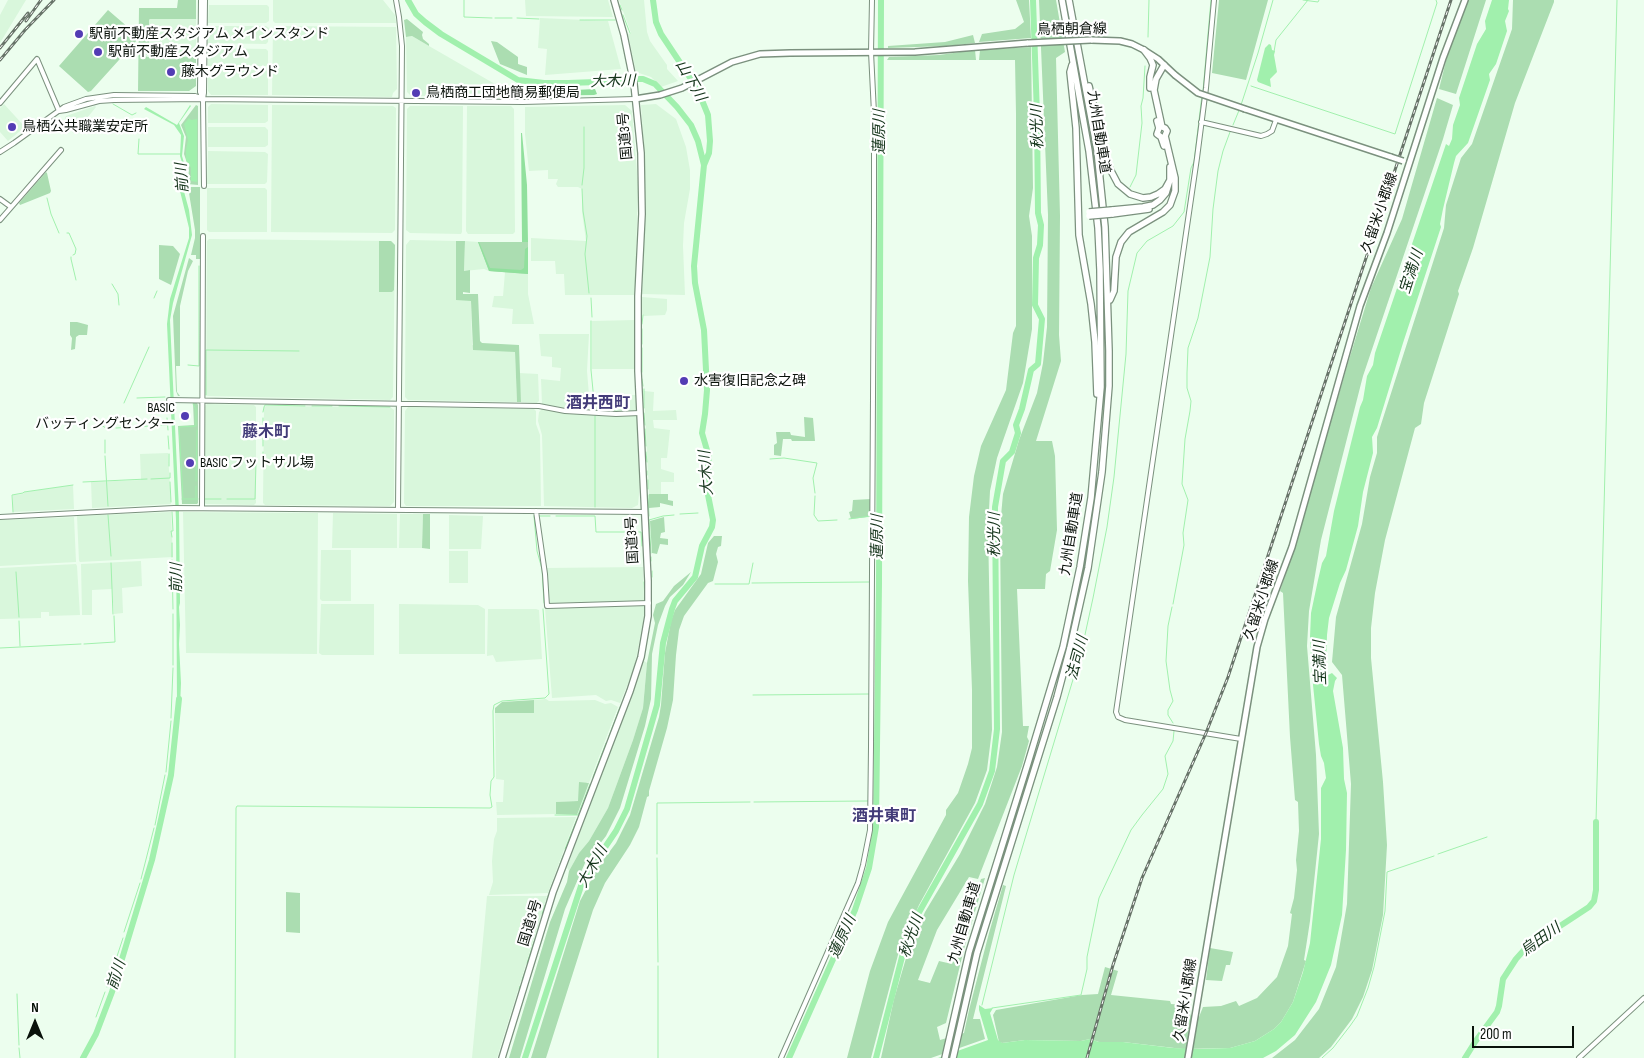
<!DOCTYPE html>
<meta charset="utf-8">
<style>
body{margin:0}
#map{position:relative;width:1644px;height:1058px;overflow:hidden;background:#ecfeee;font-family:"Sofia Sans Condensed",sans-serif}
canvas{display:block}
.north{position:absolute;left:10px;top:998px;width:50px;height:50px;-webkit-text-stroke:4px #fff;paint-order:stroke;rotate:0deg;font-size:14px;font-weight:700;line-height:20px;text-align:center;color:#0a120b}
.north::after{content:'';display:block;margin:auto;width:18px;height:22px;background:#0a120b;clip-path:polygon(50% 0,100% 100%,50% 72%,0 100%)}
.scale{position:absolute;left:1472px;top:1026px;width:102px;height:22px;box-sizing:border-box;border:2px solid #0a120b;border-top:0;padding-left:6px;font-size:15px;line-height:18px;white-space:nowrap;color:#0a120b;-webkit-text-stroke:4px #fff;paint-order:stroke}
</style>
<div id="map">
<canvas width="1644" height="1058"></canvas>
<div class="north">N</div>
<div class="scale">200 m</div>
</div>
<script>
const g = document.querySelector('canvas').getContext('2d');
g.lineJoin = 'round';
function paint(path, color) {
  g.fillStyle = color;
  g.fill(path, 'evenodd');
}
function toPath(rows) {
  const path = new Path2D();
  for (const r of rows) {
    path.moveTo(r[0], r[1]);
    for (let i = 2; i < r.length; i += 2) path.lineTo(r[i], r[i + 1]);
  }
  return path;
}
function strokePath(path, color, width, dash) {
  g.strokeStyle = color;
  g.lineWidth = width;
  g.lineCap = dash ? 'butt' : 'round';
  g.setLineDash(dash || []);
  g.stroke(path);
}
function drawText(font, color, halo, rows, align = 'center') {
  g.font = font + ' "Sofia Sans Condensed","Noto Sans JP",sans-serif';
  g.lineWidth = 4.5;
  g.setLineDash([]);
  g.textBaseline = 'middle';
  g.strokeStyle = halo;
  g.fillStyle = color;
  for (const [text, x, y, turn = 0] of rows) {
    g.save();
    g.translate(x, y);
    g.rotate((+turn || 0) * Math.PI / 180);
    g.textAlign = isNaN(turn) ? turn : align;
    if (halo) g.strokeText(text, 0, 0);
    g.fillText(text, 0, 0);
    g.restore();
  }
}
paint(toPath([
 [8,0,26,0,0,43,0,15],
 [273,0,383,0,395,15,396,23,275,23,273,21],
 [525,0,608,0,613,17,526,16],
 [619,0,644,0,647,32,650,41,667,65,667,69,678,81,661,87,651,77,636,72,628,34,631,33],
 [209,5,267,5,269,7,269,21,266,23,208,23],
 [151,18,196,19,196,57,147,57,149,48,149,20],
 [540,18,608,21,621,69,545,75,547,49,538,48],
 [208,26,266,26,269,28,268,42,266,44,208,43],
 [275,26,396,27,397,89,393,93,392,97,272,95,273,28],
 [412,36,429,46,514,95,411,96,407,92,406,37],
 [208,48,266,49,268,51,268,64,266,66,208,66],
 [208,70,266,70,268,73,268,95,211,95,208,91],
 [4,104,25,127,8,141,0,132,0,108],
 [211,104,268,105,268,121,265,123,208,123,208,107],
 [656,104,676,119,686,147,690,170,690,189,684,223,683,246,685,295,642,294,644,242,645,162,641,105],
 [272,105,393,106,396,108,395,230,392,233,271,232],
 [625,105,632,111,638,185,635,295,565,295,564,274,556,274,555,261,531,261,531,238,586,241,582,212,582,189,578,187,558,187,556,184,558,179,548,179,548,170,529,171,525,134,525,107],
 [95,106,96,107,75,133,73,133,65,118,66,116],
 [410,106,463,106,462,232,461,234,410,233,406,230,407,109],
 [467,106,511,106,514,109,515,232,513,234,468,234,466,231],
 [208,127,265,127,268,130,268,145,265,147,208,147],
 [208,151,265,152,268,154,267,182,265,184,207,184],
 [207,188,265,188,267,190,267,232,209,232,207,230],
 [209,239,391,241,395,245,393,397,390,400,208,396,206,395,207,241],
 [410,240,456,241,456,300,471,300,472,345,515,352,517,402,408,400,405,397,406,245],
 [465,241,478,242,489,271,484,269,464,271],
 [505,272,528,274,528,294,534,324,512,324,513,309,492,307,494,296,503,296],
 [642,297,667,299,667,310,665,315,644,316,642,314],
 [635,320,634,369,592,369,592,321],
 [539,334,589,334,587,371,590,407,586,410,566,408,542,404,541,379,560,381,561,368,552,367,552,357,541,356],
 [519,373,538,374,539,401,537,403,521,402],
 [644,391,654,392,653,411,676,410,677,420,653,420,654,428,670,430,667,458,661,458,661,469,674,473,674,482,661,482,661,494,649,494],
 [595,395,636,395,636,412,616,413,596,411],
 [207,404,254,405,256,407,256,503,254,505,206,504,204,503,205,406],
 [266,406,390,407,394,410,394,502,390,506,265,505,263,503,264,407],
 [408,407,534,409,536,411,536,424,540,435,541,506,406,506,404,503,405,411],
 [542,409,568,413,637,415,640,484,638,505,632,508,544,506,542,435,538,421,539,412],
 [168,453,171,504,92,508,91,482,141,480,140,454],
 [73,485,74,509,13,512,13,495,23,494,24,492],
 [171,512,173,557,80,562,79,561,77,516],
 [183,512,318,513,317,654,186,653],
 [333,513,397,514,397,548,332,548],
 [400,514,423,514,422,548,399,548],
 [449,515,483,516,481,549,449,549],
 [74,517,76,562,0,566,0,520],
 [321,550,351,550,351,601,322,601,320,599],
 [449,551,468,551,468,583,449,583],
 [141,561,142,586,122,588,123,613,114,614,112,589,92,590,92,615,82,615,81,564],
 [76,564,77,566,80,615,49,616,49,612,41,612,41,618,0,619,0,568],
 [643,567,644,601,551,604,549,602,546,568],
 [321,604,374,604,374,655,322,655,319,653],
 [399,604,478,605,485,609,485,654,399,654],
 [643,606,645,607,643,622,634,669,620,703,611,700,606,701,596,695,552,698,545,608],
 [488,609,536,609,539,610,542,659,496,662,493,655,487,656],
 [643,660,647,663,644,696,643,708,633,740,608,808,589,841,579,853,569,871,567,867,632,694],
 [546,699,549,701,595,700,605,704,611,703,618,707,589,783,587,782,578,801,556,802,556,814,497,815,496,802,503,802,504,780,496,779,495,713,534,713,534,700],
 [576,817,548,893,489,895,493,882,492,861,494,839,497,831,497,818],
 [487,896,547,896,497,1058,472,1058]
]), '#d9f7dc');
paint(toPath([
 [178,0,196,0,196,19,150,19,149,20,149,48,146,56,147,57,196,57,196,86,189,91,138,91,139,8,177,8],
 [1016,0,1029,0,1031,38,979,42,982,34,1015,29,1024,22],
 [1039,0,1056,0,1065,52,1056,58,1060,216,1059,335,1061,361,1036,441,1052,441,1055,456,1057,530,1050,571,1046,574,1045,589,1017,589,1023,726,1029,726,1027,737,1029,741,1022,766,978,879,969,877,937,930,918,980,930,983,939,961,952,964,959,949,981,879,985,878,964,949,946,1023,937,1027,940,1040,964,1033,969,1010,989,933,1003,885,1006,886,973,1019,980,1019,985,1039,931,1058,881,1058,894,999,909,948,925,912,960,854,985,804,997,767,1002,732,1000,527,1003,494,1019,440,1037,393,1043,363,1047,327,1048,215],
 [1219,0,1268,0,1246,80,1212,73],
 [1468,0,1486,0,1456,94,1439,89,1449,49],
 [1513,0,1554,0,1554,2,1515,103,1473,248,1458,291,1459,294,1424,403,1421,424,1415,428,1385,540,1375,593,1371,628,1371,658,1383,782,1387,845,1383,915,1372,970,1363,997,1352,1019,1331,1047,1319,1058,1272,1058,1295,1040,1319,1009,1336,967,1347,904,1351,784,1342,675,1332,662,1336,617,1362,524,1370,477,1377,453,1377,437,1444,228,1446,205,1461,158,1472,144,1512,29],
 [108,10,137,35,137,40,91,91,88,92,59,66],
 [407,19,423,32,422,35,423,39,429,44,429,46,412,36,406,37,404,20],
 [973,35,975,43,946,46,888,48,888,46,945,42],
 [491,41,497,42,518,57,518,64,527,67,527,75,500,64],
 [1031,47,1033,188,1029,216,1032,236,1032,329,1023,383,997,458,990,491,988,529,992,730,987,770,975,803,919,905,899,951,871,1058,847,1058,870,971,888,922,946,815,946,810,958,793,968,764,972,748,972,690,968,581,969,517,974,476,981,446,1006,390,1013,333,1016,326,1016,114,1015,60,979,60,980,50],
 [975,50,976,60,887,60,889,57,939,55],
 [1437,98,1453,105,1443,139,1363,376,1321,540,1309,611,1307,646,1316,755,1319,834,1310,921,1304,960,1306,961,1293,1002,1281,1022,1274,1029,1255,1041,1230,1048,1183,1049,1123,1042,1099,1042,1090,1039,1081,1041,1025,1040,1002,1043,999,1042,993,1015,996,1010,1082,995,1098,994,1105,967,1118,971,1111,995,1170,1001,1171,1004,1188,1005,1191,1017,1199,1017,1203,1007,1221,1006,1236,1001,1239,1006,1257,998,1277,977,1288,946,1292,914,1290,913,1294,898,1297,870,1296,860,1299,831,1298,802,1295,800,1290,737,1283,593,1280,591,1295,546,1348,363,1371,288,1402,219],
 [196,105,198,106,198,185,188,184,189,169,184,154,186,137,181,125],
 [46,172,47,173,51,191,50,193,20,205,19,203],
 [188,187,200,187,200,259,196,259,196,255,191,255,195,238,195,230],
 [379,241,391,241,395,245,394,290,392,292,379,292],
 [456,241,465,241,464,271,470,270,470,293,463,292,463,294,478,294,480,341,482,343,519,345,521,402,517,402,515,352,473,350,471,301,456,300],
 [478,242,528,242,528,274,489,271],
 [159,245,173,246,180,254,171,285,159,279],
 [189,258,193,261,188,271,180,306,180,366,176,366,177,392,180,396,178,396,176,391,173,316],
 [70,322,77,322,88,325,87,335,79,335,76,337,75,349,71,350,72,338,70,335],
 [193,403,197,403,198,405,198,503,197,504,182,504,178,426,194,425],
 [804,417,813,418,815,441,792,441,791,439,783,439,781,456,774,455,774,445,777,443,776,432,790,432,791,435,805,437],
 [649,494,668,494,668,500,673,501,673,506,660,503,660,507,649,508],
 [871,499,871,514,868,517,851,519,849,512,852,511,853,500],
 [423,514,430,514,430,549,422,548],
 [664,517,665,532,661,533,660,538,668,539,668,545,660,544,657,554,652,553,650,521],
 [714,536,722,536,721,546,718,547,716,554,718,562,713,581,708,583,684,616,679,630,676,655,673,700,667,728,649,791,649,796,647,797,639,827,630,845,605,883,593,910,546,1058,531,1058,580,901,598,867,616,843,630,815,659,717,661,705,665,653,671,621,675,610,701,574,708,543],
 [691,572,683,585,670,597,665,606,658,625,652,654,651,699,645,726,620,808,606,836,585,863,565,909,520,1058,509,1058,550,922,567,882,569,871,579,853,589,841,608,808,633,740,643,708,647,663,655,623,653,615,656,604,663,601,674,586],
 [534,700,534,713,495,713,495,708,502,702],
 [579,782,589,783,577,815,556,814,556,802,578,801],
 [286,892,300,893,300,933,286,932],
 [1210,948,1233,952,1230,965,1226,965,1222,981,1206,980]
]), '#abddb1');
paint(toPath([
 [595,89,597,94,594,95,525,96,524,94,525,91,535,92],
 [521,133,522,133,527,185,528,242,522,242],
 [478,242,479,242,490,268,521,270,524,268,525,249,528,247,528,274,489,271]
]), '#91e09d');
paint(toPath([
 [1492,0,1509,0,1508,9,1509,11,1505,21,1507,31,1496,64,1489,74,1490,80,1468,143,1456,156,1454,163,1443,209,1440,224,1441,227,1403,343,1377,428,1372,437,1373,453,1363,492,1358,526,1346,570,1340,583,1329,618,1327,635,1326,669,1328,675,1332,673,1337,678,1335,681,1333,691,1343,748,1344,779,1347,793,1346,850,1342,915,1331,965,1316,1002,1295,1035,1276,1051,1263,1058,938,1058,988,1040,979,1010,979,1005,985,1009,993,1008,990,1013,998,1040,1002,1043,1025,1040,1081,1041,1090,1039,1099,1042,1123,1042,1173,1048,1198,1049,1230,1048,1255,1041,1274,1029,1281,1022,1293,1002,1303,972,1310,943,1321,839,1321,788,1326,778,1324,763,1321,756,1319,744,1312,675,1310,637,1311,613,1318,580,1322,563,1326,556,1334,511,1360,407,1363,400,1367,376,1373,365,1375,353,1446,144,1449,146,1452,139,1453,125,1460,105,1459,98,1477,44,1486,29,1485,21],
 [1269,44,1271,45,1272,50,1275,51,1274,55,1277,72,1270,79,1271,87,1258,82,1257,80,1265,48],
 [190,105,191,106,179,123,184,136,182,156,187,173,183,188,189,210,192,235,173,303,170,320,179,511,180,603,179,607,180,625,179,644,181,683,180,707,177,707,176,520,167,324,170,299,189,238,189,228,180,191,185,172,180,156,181,135,174,125,144,109,146,107,177,125],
 [189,118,191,120,197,119,197,182,191,181,191,168,186,160,186,150,188,140,184,124]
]), '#a1f0ad');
strokePath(toPath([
 [464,0,464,17,492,18],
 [1303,0,1318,2,1319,0],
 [620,5,622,10],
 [623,15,630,33],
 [495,18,512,18],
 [517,18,539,19],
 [580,20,615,20],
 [1148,37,1149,0],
 [1274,52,1276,40,1308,0],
 [1251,86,1395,134,1437,3,1436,0],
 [1203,91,1211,0],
 [113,104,132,115,136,113],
 [1241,105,1258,53,1273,0],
 [1233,125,1240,108],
 [139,139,138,154,181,154],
 [582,185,584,168,584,127],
 [1130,187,1136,175,1142,123,1141,106,1143,98,1145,66],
 [582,189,583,211,587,236,585,254,589,293],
 [47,198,51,214,59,233],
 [67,233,69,233,76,249,75,254,73,255],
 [71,257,71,259,76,280],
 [112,284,118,294,119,305],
 [154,298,157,291],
 [591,298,592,317],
 [591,321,591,370,595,411],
 [642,324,643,315],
 [642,329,642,344],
 [642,348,642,372],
 [188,365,199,366,199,266],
 [642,379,643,386],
 [644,389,644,408],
 [206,395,206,350,299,351],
 [137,398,165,397],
 [166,402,167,412],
 [124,403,149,347],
 [543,405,550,406],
 [312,406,332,406],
 [339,406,390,407],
 [558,408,586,410],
 [263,412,264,407,265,405,305,406],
 [644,413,645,425],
 [595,416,595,507],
 [167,418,168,430],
 [94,421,106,428],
 [116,428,168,425],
 [645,429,646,446],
 [168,436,169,449],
 [105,440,105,453],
 [263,446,263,418],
 [646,452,647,462],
 [169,454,169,466],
 [105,456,108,506],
 [770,459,784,458,817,463,813,478,815,493],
 [263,462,263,452],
 [647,471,647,475],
 [151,479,170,478,170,473],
 [648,480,648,489],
 [196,481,197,430],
 [83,482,147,479],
 [170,482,171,502],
 [196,486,196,498],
 [648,495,649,516],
 [815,496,814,515,818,521,837,520],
 [183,498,179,427,196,426,196,409,193,404],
 [182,499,198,499],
 [205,499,221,499],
 [227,499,255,499,256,463],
 [13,512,12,495,23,493,24,492,73,485],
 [680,514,698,513],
 [108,515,111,556],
 [534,516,537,551,542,569,544,603],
 [539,516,550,516],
 [556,516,595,516,596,532,641,532,642,546],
 [849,519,870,516],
 [172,537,171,531,173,531,172,512],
 [172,543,172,557],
 [651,553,649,520,663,516,674,515],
 [651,557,651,561],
 [172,560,173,609],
 [111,563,113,614],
 [652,571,652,577],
 [16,572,19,617],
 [644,582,645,601],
 [752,583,870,582],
 [715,584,749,584,753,563],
 [1173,604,1184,545,1183,533,1188,500,1182,484,1185,439,1190,411,1191,401,1187,388,1187,373,1188,348,1198,318,1210,257,1213,209,1218,171,1223,151,1230,132],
 [1172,607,1168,626,1166,661,1170,690,1173,701,1168,710,1168,715,1173,723],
 [173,614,173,665],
 [19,621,20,646],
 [84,644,115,642,114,616],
 [640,645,644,622],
 [0,648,81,644],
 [636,665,639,651],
 [753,695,870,694],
 [622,703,627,691],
 [171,718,173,668],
 [609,736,620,707],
 [166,772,171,721],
 [593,777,606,743],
 [754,802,868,801],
 [555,815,578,815,590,784],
 [1596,822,1617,0],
 [155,825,165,775],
 [565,849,577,819],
 [657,854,657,803,750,802],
 [1438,854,1487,837],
 [657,858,658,962],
 [560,864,563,856],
 [141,879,154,828],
 [547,899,554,880],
 [542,914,545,905],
 [124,932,140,883],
 [527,963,535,939],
 [658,966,658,1058],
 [522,980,526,969],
 [107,987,123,938],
 [519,989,520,986],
 [17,994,19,1045],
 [982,1005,1014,875,1081,653,1093,598,1107,527,1114,477,1126,354,1128,291,1137,253,1147,241,1173,226,1184,212,1191,168,1194,162,1202,95],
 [992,1008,1081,995,1087,969,1087,957,1099,898,1131,830,1142,815,1163,789,1168,774,1165,756,1173,741,1174,731],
 [96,1017,105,992],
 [19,1048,20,1058],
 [235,1058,236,808,237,806,490,808,492,807,490,795,491,781,494,777,493,711,494,705,502,701,545,698,549,694,543,609],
 [1322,1058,1333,1048,1350,1026,1357,1016,1368,988,1374,967,1385,911,1387,872,1434,856]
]), '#a1f0ad', 1);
strokePath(toPath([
 [408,0,416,14,425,22,441,34,518,80,544,83,568,83,627,81,635,79,643,79,655,84,677,107,691,125,698,141,704,165,694,266,695,283,704,330,707,390,705,414,702,433,709,457,706,485,713,520,712,527,702,546,695,577,675,601,672,609,663,643,657,705,627,809,616,831,585,877,581,886,525,1058],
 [653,0,656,22,661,34,697,88,708,115,710,141,709,153,704,165],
 [83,1058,96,1034,112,992,152,860,171,775,179,699],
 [789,1058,855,910,869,868,876,827,879,583,881,0],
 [876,1058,902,957,913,923,980,804,992,771,997,729,995,507,1003,461,1012,452,1018,433,1016,425,1022,409,1031,370,1038,364,1042,319,1035,305,1036,258,1040,245,1041,225,1038,213,1037,115,1033,0],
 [1465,1058,1475,1042,1497,1012,1499,1006,1503,979,1516,959,1525,949,1589,907,1594,901,1596,890,1596,822]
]), '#a1f0ad', 6);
const minor = toPath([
 [201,0,200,92,203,99],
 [396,0,399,17,402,46,398,509],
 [1214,0,1206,88,1197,158,1116,712,1118,717,1125,720,1241,739],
 [0,103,37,59,59,111],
 [59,111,66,110,99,101,114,100,203,99,523,102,635,99],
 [1201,122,1261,136,1267,134,1272,131,1276,120],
 [0,152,14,143,64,107,86,99,114,95,195,96,201,98],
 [204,186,203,99,204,93,205,0],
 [0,199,11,207],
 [0,220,61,150],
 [169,400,539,406,565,411,616,414,640,413],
 [202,508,203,236],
 [536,511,545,574,547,606,649,603],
 [0,517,174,508,645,512],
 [781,1058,858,883,863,865,870,830,871,747,874,220,874,113,871,52,872,0],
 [1579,1058,1644,998]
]);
const major = toPath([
 [1091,40,1120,41,1132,44,1144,50,1158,59,1175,75],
 [635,99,660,95,682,88,732,62,760,54,790,53,915,52,1028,43],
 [1245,109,1391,157],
 [1188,1058,1257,647,1265,619,1292,547,1360,306,1387,233,1443,58,1465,0]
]);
const highway = toPath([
 [1144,50,1150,58,1153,65,1150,77,1150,88],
 [1072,65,1070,72,1076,128,1079,235,1091,304,1095,342,1097,394],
 [1089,86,1104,152,1109,167,1118,184,1130,194,1143,198,1151,197,1158,194,1165,189,1170,180],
 [1157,121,1159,128,1157,134,1161,137,1164,146],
 [1112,210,1143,207,1153,205,1160,200,1166,193,1170,180,1170,167],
 [1112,214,1149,209],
 [1110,300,1114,291,1116,257,1121,242,1129,232,1163,212,1170,205,1175,191,1175,178,1165,136,1167,131,1165,128,1162,127,1154,90,1156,79,1164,65],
 [502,1058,553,892,630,691,641,657,648,616,648,581,638,371,638,296,642,214,641,153,634,84,624,35,614,0],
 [945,1058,969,952,1028,763,1063,647,1080,567,1091,498,1101,387,1100,270,1098,228,1089,151,1062,0],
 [953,1058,977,953,1057,697,1070,648,1088,568,1102,472,1109,386,1109,351,1105,227,1097,150,1069,0]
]);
strokePath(minor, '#7b917e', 6);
strokePath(major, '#7b917e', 8);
strokePath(highway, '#7b917e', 8);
strokePath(minor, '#fff', 4);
strokePath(major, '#fff', 5);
strokePath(highway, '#fff', 5.5);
const rail = toPath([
 [26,21,41,0],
 [0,48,28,13],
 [0,60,25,30,54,0],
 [1087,1058,1113,965,1142,878,1206,733,1228,677,1451,0]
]);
strokePath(rail, '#677368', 3);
strokePath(rail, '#fff', 1, [4]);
const majorBridge = toPath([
 [1028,43,1091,40],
 [1175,75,1198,93,1245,109],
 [1391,157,1403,161]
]);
const highwayBridge = toPath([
 [1089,212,1112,210],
 [1089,216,1112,214]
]);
strokePath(majorBridge, '#7b917e', 8, []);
strokePath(highwayBridge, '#7b917e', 8, []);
strokePath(majorBridge, '#fff', 5);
strokePath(highwayBridge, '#fff', 5.5);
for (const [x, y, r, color] of [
 [79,34,5,"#533cb4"],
 [98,52,5,"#533cb4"],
 [171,72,5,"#533cb4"],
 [416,93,5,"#533cb4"],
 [12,127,5,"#533cb4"],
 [684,381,5,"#533cb4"],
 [185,416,5,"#533cb4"],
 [190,463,5,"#533cb4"]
]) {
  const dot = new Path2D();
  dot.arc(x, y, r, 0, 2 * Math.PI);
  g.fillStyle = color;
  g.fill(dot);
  strokePath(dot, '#fff', 2);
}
drawText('14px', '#0a120b', '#fff', [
 ["鳥栖朝倉線",1072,30,-1],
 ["九州自動車道",1098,132,81],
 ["国道3号",626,136,-95],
 ["久留米小郡線",1380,213,-71],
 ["九州自動車道",1072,534,-81],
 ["国道3号",633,540,-93],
 ["久留米小郡線",1262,600,-72],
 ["国道3号",531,923,-73],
 ["九州自動車道",965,923,-74],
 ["久留米小郡線",1186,1000,-81]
]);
drawText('14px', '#0a120b', '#fff', [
 ["駅前不動産スタジアム メインスタンド",89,34],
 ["駅前不動産スタジアム",108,52],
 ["藤木グラウンド",181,72],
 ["鳥栖商工団地簡易郵便局",426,93],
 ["鳥栖公共職業安定所",22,127],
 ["水害復旧記念之碑",694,381],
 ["BASIC",175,408,"right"],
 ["バッティングセンター",175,424,"right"],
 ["BASIC フットサル場",200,463]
], 'left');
drawText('italic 15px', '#14341a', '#fff', [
 ["山下川",690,81,60],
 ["大木川",613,82,-1],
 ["秋光川",1038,127,-92],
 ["蓮原川",880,132,-90],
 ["前川",183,178,-94],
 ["宝満川",1412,272,-72],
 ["大木川",707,473,-94],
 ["秋光川",995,535,-90],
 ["蓮原川",878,537,-90],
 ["前川",177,578,-90],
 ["法司川",1078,658,-75],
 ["宝満川",1321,663,-92],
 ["大木川",593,867,-61],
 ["秋光川",912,936,-71],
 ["蓮原川",843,937,-66],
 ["烏田川",1541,940,-36],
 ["前川",117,975,-72]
]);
drawText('bold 16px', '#423b78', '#fff', [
 ["酒井西町",598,404],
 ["藤木町",266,433],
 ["酒井東町",884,817]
]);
</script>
